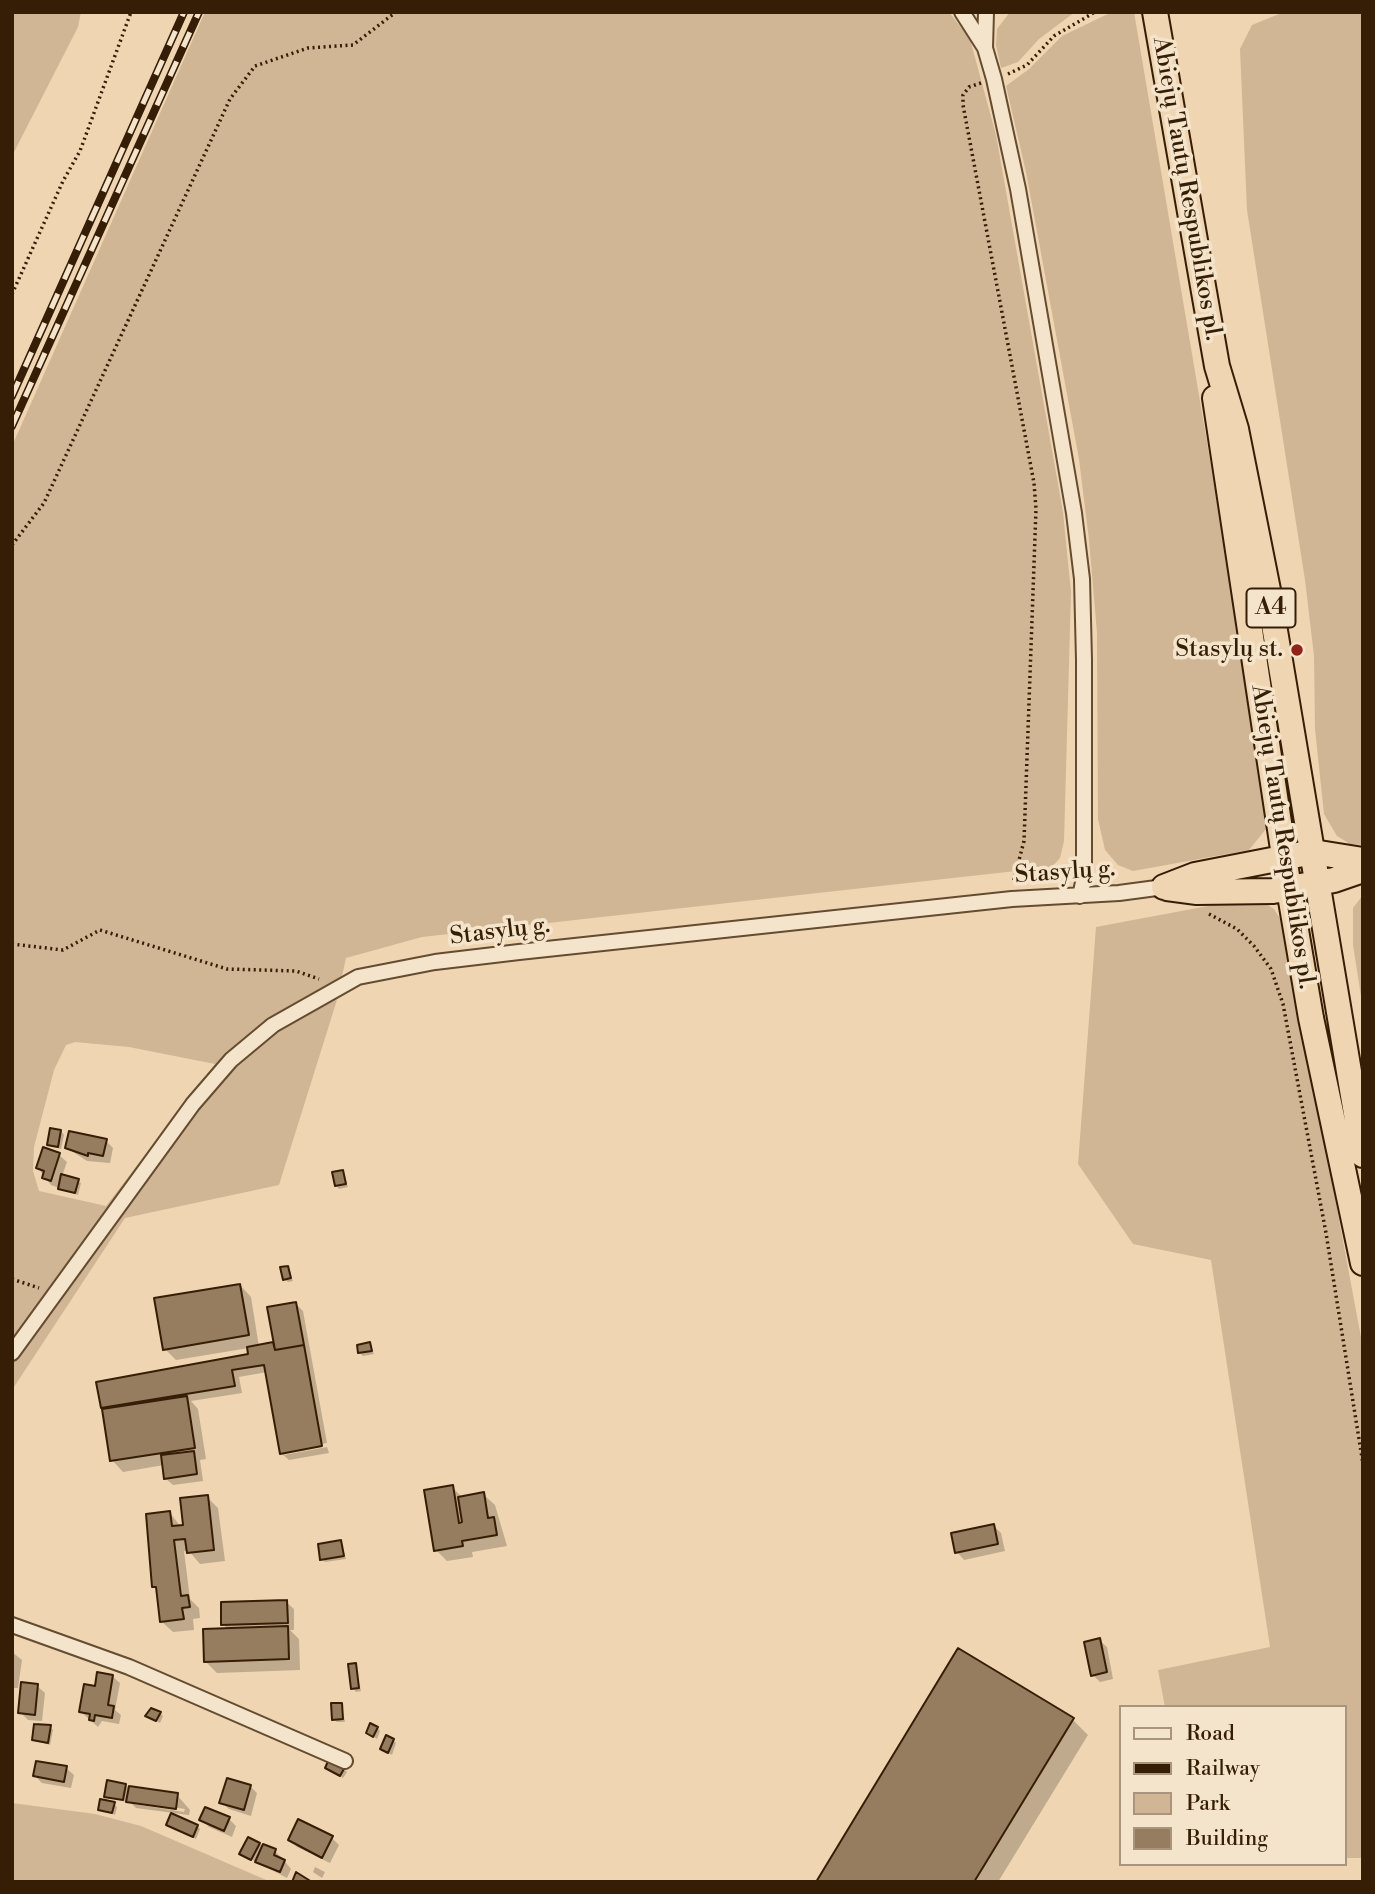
<!DOCTYPE html>
<meta charset="utf-8">
<style>
body{margin:0}
#map{position:relative;width:1375px;height:1894px;overflow:hidden;background:#efd5b1;font-family:"Libre Bodoni",serif}
canvas{display:block}
.frame{position:absolute;inset:0;border:14px solid #361e06;pointer-events:none}
.legend{position:absolute;left:1119px;top:1705px;width:228px;height:161px;box-sizing:border-box;background:#f5e4cc;border:2px solid #a9957d;margin:0;padding:9px 12px;list-style:none;font-size:21px;color:#361e06}
.legend li{display:flex;align-items:center;gap:14px;height:35px}
.legend b{width:35px;border:2px solid #a9957d}
</style>
<div id="map">
<canvas width="1375" height="1894"></canvas>
<div class="frame"></div>
<ul class="legend">
<li><b style="height:9px;background:#f5e4cc"></b>Road</li>
<li><b style="height:9px;background:#361e06"></b>Railway</li>
<li><b style="height:19px;background:#d0b694"></b>Park</li>
<li><b style="height:19px;background:#967d5f"></b>Building</li>
</ul>
</div>
<script>
const g = document.querySelector('canvas').getContext('2d');
g.lineJoin = 'round';
function paint(path, color) {
  g.fillStyle = color;
  g.fill(path, 'evenodd');
}
function toPath(rows) {
  const path = new Path2D();
  for (const r of rows) {
    path.moveTo(r[0], r[1]);
    for (let i = 2; i < r.length; i += 2) path.lineTo(r[i], r[i + 1]);
  }
  return path;
}
function strokePath(path, color, width, dash) {
  g.strokeStyle = color;
  g.lineWidth = width;
  g.lineCap = dash ? 'butt' : 'round';
  g.setLineDash(dash || []);
  g.stroke(path);
}
function drawText(font, color, halo, rows, align = 'center') {
  g.font = font + ' "Libre Bodoni",serif';
  g.lineWidth = 7;
  g.setLineDash([]);
  g.textBaseline = 'middle';
  g.strokeStyle = halo;
  g.fillStyle = color;
  for (const [text, x, y, turn = 0] of rows) {
    g.save();
    g.translate(x, y);
    g.rotate((+turn || 0) * Math.PI / 180);
    g.textAlign = isNaN(turn) ? turn : align;
    if (halo) g.strokeText(text, 0, 0);
    g.fillText(text, 0, 0);
    g.restore();
  }
}
paint(toPath([
 [12,12,81,12,78,27,12,156],
 [205,12,949,12,970,39,996,135,1063,512,1071,592,1064,841,1060,858,1052,867,422,937,346,958,336,1003,279,1185,125,1218,12,1390,12,446],
 [75,1042,129,1047,215,1064,106,1206,39,1191,33,1171,34,1147,54,1070,66,1045],
 [1010,12,1075,12,1039,39,1018,62,1001,68,996,45,997,29],
 [1112,12,1134,12,1270,814,1266,829,1249,850,1133,871,1118,865,1105,850,1098,819,1097,633,1089,540,1079,459,1026,172,1006,86,1029,69,1062,36],
 [1284,12,1363,12,1363,845,1350,844,1337,836,1324,814,1315,729,1314,656,1305,580,1247,210,1240,49,1252,25],
 [1363,895,1363,1009,1353,945,1353,908],
 [1240,900,1263,902,1274,909,1284,925,1363,1348,1363,1858,1345,1858,1345,1707,1165,1707,1158,1670,1270,1647,1211,1260,1133,1244,1078,1164,1096,927],
 [12,1803,95,1814,141,1826,271,1882,12,1882]
]), '#d0b694');
paint(toPath([
 [61,1131,64,1135,61,1149,52,1147,49,1144],
 [106,1141,113,1148,110,1163,87,1161,67,1148],
 [59,1155,67,1162,62,1176,81,1183,78,1195,51,1185,38,1168],
 [343,1172,348,1187,339,1189,336,1185],
 [287,1268,293,1281,288,1282,284,1279],
 [240,1285,251,1297,259,1347,275,1344,296,1304,303,1311,327,1443,284,1451,284,1455,327,1447,329,1453,289,1460,281,1453,267,1372,239,1377,242,1393,191,1401,198,1409,206,1459,200,1460,203,1481,173,1485,165,1478,164,1465,123,1472,112,1460,102,1407,250,1355,249,1348,176,1360,165,1349],
 [369,1344,374,1354,363,1356,360,1353],
 [452,1487,463,1498,483,1494,495,1505,507,1546,472,1552,473,1557,447,1561,436,1550],
 [207,1497,218,1508,225,1561,200,1564,189,1551,184,1551,190,1599,199,1608,200,1618,193,1619,194,1630,173,1632,161,1621,158,1590,154,1586,170,1513,181,1527],
 [994,1526,1001,1533,1005,1551,964,1560,957,1552],
 [341,1542,346,1559,325,1562,322,1559],
 [286,1602,294,1609,294,1630,290,1630,299,1639,300,1670,217,1673,206,1662,228,1630,223,1624],
 [1099,1640,1107,1647,1113,1679,1100,1682,1093,1675],
 [12,1652,22,1660,18,1688,12,1688],
 [355,1665,361,1691,356,1692,353,1688],
 [112,1676,120,1683,115,1710,121,1715,119,1724,102,1721,98,1727,81,1712,96,1688],
 [37,1686,45,1693,42,1721,28,1720,20,1712],
 [341,1704,345,1722,337,1722,334,1719],
 [160,1713,163,1716,160,1723,147,1716],
 [1073,1720,1088,1735,998,1882,818,1882],
 [50,1727,53,1730,50,1745,34,1740],
 [377,1728,380,1731,377,1739,368,1733],
 [393,1740,396,1743,392,1755,382,1749],
 [66,1768,74,1775,71,1788,42,1783,35,1776],
 [327,1768,343,1768,347,1772,343,1778],
 [126,1785,130,1790,177,1795,190,1810,189,1815,136,1808,127,1799,126,1802,106,1796],
 [134,1801,185,1809,184,1812,134,1804],
 [250,1786,257,1793,251,1816,229,1809,221,1802],
 [114,1804,117,1807,115,1815,100,1809],
 [229,1819,236,1826,232,1837,209,1827,202,1820],
 [168,1825,197,1826,200,1829,196,1839],
 [332,1838,339,1845,330,1863,297,1847,290,1840],
 [259,1844,275,1851,282,1858,291,1869,287,1878,241,1854],
 [315,1867,325,1872,322,1878,313,1872]
]), '#0003');
const building = toPath([
 [50,1128,61,1130,58,1147,47,1145,50,1128],
 [69,1131,107,1139,103,1156,88,1153,88,1156,65,1148,69,1131],
 [43,1147,60,1153,51,1181,42,1178,44,1171,36,1168,43,1147],
 [343,1170,346,1184,335,1186,332,1172,343,1170],
 [61,1174,79,1179,75,1193,58,1189,61,1174],
 [288,1266,291,1278,283,1280,280,1267,288,1266],
 [240,1284,249,1335,163,1350,154,1298,240,1284],
 [296,1302,304,1345,275,1350,267,1307,296,1302],
 [273,1342,275,1350,304,1345,322,1446,280,1454,264,1365,232,1370,235,1386,101,1408,96,1382,248,1354,247,1347,273,1342],
 [370,1342,372,1351,358,1353,357,1345,370,1342],
 [187,1396,195,1448,110,1461,102,1409,187,1396],
 [194,1451,197,1474,164,1479,161,1455,194,1451],
 [453,1485,459,1523,462,1522,458,1497,484,1492,488,1518,494,1517,497,1535,462,1541,463,1546,434,1551,424,1490,453,1485],
 [208,1495,214,1550,187,1553,185,1539,174,1540,181,1596,188,1595,190,1607,182,1608,184,1619,160,1622,156,1587,152,1587,146,1514,170,1511,172,1526,183,1525,180,1498,208,1495],
 [994,1524,998,1544,955,1553,951,1533,994,1524],
 [341,1540,344,1556,320,1560,318,1544,341,1540],
 [287,1600,288,1623,221,1625,221,1602,287,1600],
 [288,1626,289,1659,204,1662,203,1629,288,1626],
 [1100,1638,1107,1672,1091,1676,1084,1642,1100,1638],
 [958,1648,1074,1718,974,1882,816,1882,958,1648],
 [356,1663,359,1688,351,1689,348,1664,356,1663],
 [97,1672,113,1675,108,1705,114,1706,112,1718,95,1715,94,1721,89,1720,90,1714,79,1712,84,1684,95,1686,97,1672],
 [21,1682,38,1684,35,1715,18,1713,21,1682],
 [331,1703,342,1703,343,1719,332,1720,331,1703],
 [151,1708,161,1712,156,1721,145,1716,151,1708],
 [370,1723,378,1727,373,1737,366,1733,370,1723],
 [34,1724,51,1725,48,1743,32,1740,34,1724],
 [386,1735,394,1739,388,1753,380,1749,386,1735],
 [329,1759,345,1767,340,1776,325,1768,329,1759],
 [36,1761,67,1766,64,1782,33,1776,36,1761],
 [227,1778,251,1785,244,1810,219,1803,227,1778],
 [107,1780,126,1784,123,1800,104,1797,107,1780],
 [129,1786,178,1793,176,1809,126,1802,129,1786],
 [100,1799,115,1802,112,1813,98,1810,100,1799],
 [205,1807,230,1817,224,1831,199,1820,205,1807],
 [171,1813,198,1825,193,1837,166,1825,171,1813],
 [298,1819,333,1836,322,1858,288,1840,298,1819],
 [248,1837,260,1843,251,1860,239,1854,248,1837],
 [263,1844,276,1849,274,1855,285,1860,280,1872,255,1862,263,1844],
 [296,1872,312,1882,292,1882,296,1872]
]);
paint(building, '#967d5f');
strokePath(building, '#361e06', 2);
const minor = toPath([
 [962,12,985,48,994,79,1018,189,1074,513,1082,579,1084,660,1084,878,1080,896],
 [985,48,986,12],
 [12,1353,193,1104,231,1060,273,1025,358,977,435,962,519,952,1012,899,1119,893,1164,887],
 [12,1625,129,1667,345,1761]
]);
const trunk = toPath([
 [1155,12,1217,366,1236,429,1269,595,1363,1155],
 [1215,398,1289,889,1311,1018,1363,1263],
 [1164,887,1195,875,1313,852,1363,860],
 [1167,888,1197,892,1273,891,1334,880,1363,870]
]);
strokePath(minor, '#644c31', 18);
strokePath(trunk, '#361e06', 28);
strokePath(toPath([
 [1008,74,1027,65,1054,36,1095,12],
 [981,83,969,87,963,95,963,105,1034,483,1036,509,1024,841,1013,883],
 [12,294,63,181,80,151,131,12],
 [12,545,44,503,230,99,255,66,308,48,353,45,396,12],
 [1209,914,1237,929,1254,946,1271,969,1283,1004,1326,1233,1363,1464],
 [12,944,63,950,100,930,227,969,296,971,319,979],
 [12,1279,39,1288]
]), '#361e06', 3.5, [2, 3.5]);
strokePath(minor, '#f5e4cc', 14);
strokePath(trunk, '#efd5b1', 24);
const rail = toPath([
 [12,396,184,12],
 [12,426,199,12]
]);
strokePath(rail, '#361e06', 8);
strokePath(rail, '#f5e4cc', 5, [16]);
for (const [x, y, r, color] of [
 [1297,650,7,"#8f2418"]
]) {
  const dot = new Path2D();
  dot.arc(x, y, r, 0, 2 * Math.PI);
  g.fillStyle = color;
  g.fill(dot);
  strokePath(dot, '#f5e4cc', 2.5);
}
for (const [x, y, w] of [
 [1271,608,49]
]) {
  const box = new Path2D();
  box.roundRect(x - w / 2, y - 19.5, w, 39, 5);
  g.fillStyle = '#f5e4cc';
  g.fill(box);
  strokePath(box, '#361e06', 2);
}
drawText('bold 23px', '#361e06', null, [
 ["A4",1271,608]
]);
drawText('24px', '#361e06', '#f5e4cc', [
 ["Abiejų Tautų Respublikos pl.",1186,189,80],
 ["Abiejų Tautų Respublikos pl.",1282,837,81],
 ["Stasylų g.",1065,873,-4],
 ["Stasylų g.",500,932,-7]
]);
drawText('24px', '#361e06', '#f5e4cc', [
 ["Stasylų st.",1283,650]
], 'right');
</script>
